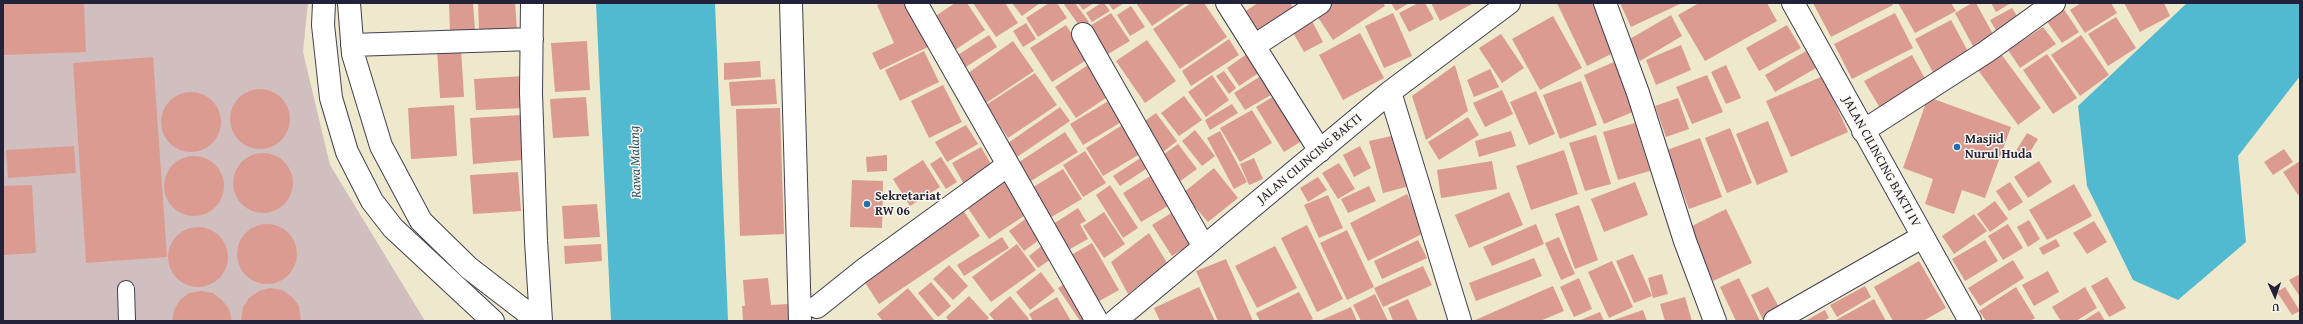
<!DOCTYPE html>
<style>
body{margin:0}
#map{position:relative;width:2303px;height:324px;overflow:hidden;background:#eee8cd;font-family:"Gentium Book Plus",serif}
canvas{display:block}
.frame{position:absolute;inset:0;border:4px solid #22223b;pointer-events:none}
.north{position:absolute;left:2255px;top:276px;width:40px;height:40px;-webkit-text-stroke:3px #fbf7ec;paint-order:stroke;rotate:177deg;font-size:11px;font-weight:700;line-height:16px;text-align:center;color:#22223b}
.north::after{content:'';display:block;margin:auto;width:14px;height:18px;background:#22223b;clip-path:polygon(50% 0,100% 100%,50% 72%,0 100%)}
</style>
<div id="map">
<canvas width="2303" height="324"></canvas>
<div class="frame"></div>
<div class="north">U</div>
</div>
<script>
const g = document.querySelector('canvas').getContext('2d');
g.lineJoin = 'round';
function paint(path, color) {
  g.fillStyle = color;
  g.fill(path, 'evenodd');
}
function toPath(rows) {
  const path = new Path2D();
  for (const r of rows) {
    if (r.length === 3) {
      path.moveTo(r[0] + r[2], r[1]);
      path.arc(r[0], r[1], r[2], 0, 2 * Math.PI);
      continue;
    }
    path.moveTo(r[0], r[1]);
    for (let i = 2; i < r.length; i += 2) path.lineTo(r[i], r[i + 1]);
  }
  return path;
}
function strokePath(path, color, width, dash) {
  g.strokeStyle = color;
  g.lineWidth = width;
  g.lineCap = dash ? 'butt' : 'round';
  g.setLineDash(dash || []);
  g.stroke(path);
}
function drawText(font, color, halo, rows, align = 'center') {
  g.font = font + ' "Gentium Book Plus",serif';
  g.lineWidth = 3;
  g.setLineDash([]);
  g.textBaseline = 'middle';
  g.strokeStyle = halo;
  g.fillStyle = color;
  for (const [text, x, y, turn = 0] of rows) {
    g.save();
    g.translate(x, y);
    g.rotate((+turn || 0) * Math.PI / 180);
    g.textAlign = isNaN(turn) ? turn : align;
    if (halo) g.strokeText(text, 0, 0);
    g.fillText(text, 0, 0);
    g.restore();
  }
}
paint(toPath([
 [3,3,308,3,303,52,330,165,425,321,3,321]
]), '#d1bfbf');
paint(toPath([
 [596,3,715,3,728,321,611,321],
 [2187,3,2300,3,2300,76,2238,156,2246,242,2178,300,2133,280,2087,186,2078,106]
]), '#52bad0');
paint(toPath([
 [3,3,84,3,86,52,3,55],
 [449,3,473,3,475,30,450,32],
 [478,3,515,3,517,29,479,31],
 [882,3,907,3,928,47,880,70,872,53,894,43,877,5],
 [955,3,967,3,985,30,952,52,931,19],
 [973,3,1005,3,1018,23,996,37],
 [1012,3,1040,3,1022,16],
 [1049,3,1057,3,1067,18,1038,37,1026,18],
 [1063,3,1075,3,1089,22,1081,28],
 [1078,3,1094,3,1083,10],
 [1101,3,1104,3,1110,11,1092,22,1086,13],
 [1108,3,1124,3,1113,10],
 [1136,3,1186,3,1152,26],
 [1191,3,1204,3,1227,37,1180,69,1153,29],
 [1258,3,1290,3,1297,13,1258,39,1241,14],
 [1330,3,1383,3,1385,6,1333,40,1315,13],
 [1391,3,1409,3,1396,11],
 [1418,3,1425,3,1434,19,1409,32,1399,13],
 [1431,3,1474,3,1440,21],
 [1557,3,1594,3,1617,51,1587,66],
 [1620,3,1682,3,1631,27],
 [1699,3,1767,3,1777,21,1705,61,1678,15],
 [1813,3,1892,3,1893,5,1831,37],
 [1898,3,1951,3,1956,11,1915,33],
 [1972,3,1976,3,1994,36,1974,48,1955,13],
 [1991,3,2011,3,1996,12],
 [2081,3,2111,3,2117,13,2085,33,2070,10],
 [2124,3,2164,3,2170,16,2140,32],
 [1131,6,1145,27,1130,36,1117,15],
 [2012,8,2020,21,1998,34,1990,20],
 [2063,8,2079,32,2062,43,2046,20],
 [1111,13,1130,41,1103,57,1085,29],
 [1393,13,1412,56,1384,68,1365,26],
 [1895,13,1913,48,1852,79,1834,44],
 [1671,15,1682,36,1640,61,1628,40],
 [1553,16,1582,68,1540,90,1512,39],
 [2116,17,2136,48,2108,66,2088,34],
 [1311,19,1323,42,1304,52,1291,29],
 [1951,20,1971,57,1935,76,1915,39],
 [1026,23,1036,39,1023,47,1013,31],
 [1066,25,1088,59,1052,82,1030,48],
 [1787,25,1801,48,1759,71,1746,48],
 [2043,27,2056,44,2020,68,2008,50],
 [1360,33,1384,78,1343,100,1319,55],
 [1501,34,1524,68,1502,83,1479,48],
 [989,35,997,47,961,70,953,58],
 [2081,35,2109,75,2080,96,2051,55],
 [1229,39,1239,55,1191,86,1182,71],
 [1147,40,1176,81,1145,103,1116,61],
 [587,41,590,90,555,92,551,43],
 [1013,41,1034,71,983,105,964,76],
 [1681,45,1691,70,1656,85,1646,60],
 [461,49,464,97,440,98,437,50],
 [924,51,939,82,900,101,885,70],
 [1251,51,1263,70,1239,86,1227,68],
 [1806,51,1816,68,1775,92,1765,75],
 [2001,54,2041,108,2018,125,1978,70],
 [2047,54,2077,98,2053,114,2023,70],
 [1912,55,1927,82,1880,108,1864,81],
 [153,57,167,257,86,263,73,63],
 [760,61,761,77,724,80,724,63],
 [1614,62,1635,111,1604,124,1584,75],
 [1091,63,1112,94,1076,118,1055,87],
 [1455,65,1468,111,1426,140,1412,96],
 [1726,65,1741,98,1726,104,1711,72],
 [1490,69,1499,87,1474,97,1467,80],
 [1224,71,1236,88,1229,94,1216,76],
 [1035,73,1057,105,1008,138,986,105],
 [1264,74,1276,92,1245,110,1234,93],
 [1212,75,1229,100,1206,117,1188,92],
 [1707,75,1723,112,1692,124,1676,87],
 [524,76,525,108,476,110,474,79],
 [1823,76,1848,132,1791,157,1766,101],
 [775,79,777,104,731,106,729,82],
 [1581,81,1597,125,1560,139,1543,95],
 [943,85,962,122,929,138,911,101],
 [260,119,30],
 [1502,90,1513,114,1485,127,1473,103],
 [1536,91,1555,134,1529,145,1510,102],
 [191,122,30],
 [1276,95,1305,139,1284,152,1256,107],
 [1184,96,1202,120,1179,136,1161,113],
 [586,97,589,136,553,138,550,99],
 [1115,97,1128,118,1083,145,1070,124],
 [1928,97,2011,127,1985,198,1962,190,1954,214,1925,204,1933,179,1903,168],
 [1678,98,1689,129,1666,137,1655,106],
 [1232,104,1238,113,1210,130,1205,120],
 [454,105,457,156,411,159,408,108],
 [1060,107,1070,121,1017,157,1008,143],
 [780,108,784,234,740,236,736,109],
 [1252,110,1272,143,1240,162,1220,128],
 [1156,113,1177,141,1163,152,1141,124],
 [521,115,523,160,473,164,470,118],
 [1468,117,1479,135,1439,160,1428,142],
 [1768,121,1788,172,1757,185,1736,134],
 [1127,122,1145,151,1103,176,1086,148],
 [1635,123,1650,171,1618,180,1603,132],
 [966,125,978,144,947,162,935,142],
 [1730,128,1752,183,1727,193,1705,138],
 [1195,130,1215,156,1202,166,1182,141],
 [1220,131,1247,182,1234,189,1207,138],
 [1511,131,1516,146,1479,157,1475,141],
 [1065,132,1078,152,1031,181,1019,162],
 [2027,133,2038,139,2025,160,2014,154],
 [1396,135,1410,186,1383,193,1369,141],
 [1596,135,1611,184,1585,191,1569,143],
 [1700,138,1722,197,1689,209,1667,150],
 [1178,144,1197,169,1179,182,1160,157],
 [74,146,76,173,8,178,6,150],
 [1360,146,1371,168,1354,177,1343,155],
 [981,147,994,169,965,186,952,163],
 [2284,149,2293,162,2273,175,2264,162],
 [1564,150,1578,194,1531,210,1516,166],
 [1085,151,1106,183,1083,197,1063,165],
 [263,183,30],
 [887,155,887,171,867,172,866,157],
 [1145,155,1152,165,1120,186,1113,176],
 [194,186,30],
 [941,157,957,182,946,189,930,164],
 [1254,158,1263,179,1249,185,1240,164],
 [923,160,940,187,910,206,893,179],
 [1492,161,1497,189,1441,198,1437,170],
 [2039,161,2052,182,2028,198,2014,177],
 [2300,161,2300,194,2298,195,2283,172],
 [1339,163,1355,189,1338,199,1322,173],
 [1214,168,1238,198,1208,222,1183,193],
 [1063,169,1082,199,1048,219,1030,189],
 [518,172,521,211,473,214,470,175],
 [1155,173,1173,203,1141,222,1123,193],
 [1318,177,1327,190,1308,202,1300,188],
 [852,180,883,181,882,228,850,227],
 [1005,182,1027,214,989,239,967,207],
 [1635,182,1648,215,1604,232,1591,199],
 [2010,182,2023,202,2009,211,1996,191],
 [2074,184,2092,216,2047,240,2029,210],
 [32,185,36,253,3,255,3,186],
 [1110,185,1138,228,1123,238,1096,195],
 [1369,186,1376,201,1348,213,1341,199],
 [1509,192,1523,225,1469,248,1455,215],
 [1407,194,1426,232,1368,261,1350,223],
 [1328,195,1343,228,1319,238,1304,205],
 [1995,201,2008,219,1990,232,1977,214],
 [597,204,600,237,564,239,562,206],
 [1579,205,1598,260,1575,269,1555,214],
 [1078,208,1086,221,1080,224,1088,239,1061,254,1047,228],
 [1726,209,1752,263,1713,281,1688,228],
 [963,210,980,236,879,304,862,278],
 [1176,210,1195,241,1172,256,1152,225],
 [1104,212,1125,244,1104,258,1083,226],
 [1974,214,1987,231,1954,254,1942,236],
 [1028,217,1043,237,1024,251,1009,231],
 [2029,220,2040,239,2028,247,2017,227],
 [2094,221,2107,242,2087,254,2073,233],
 [1536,224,1544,244,1492,266,1483,247],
 [2008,224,2023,248,2003,260,1988,236],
 [267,254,30],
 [1307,225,1343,299,1317,312,1281,238],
 [198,257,30],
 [1347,230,1374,287,1347,300,1320,243],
 [1149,233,1167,263,1128,294,1111,262],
 [1002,237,1009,248,964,276,957,265],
 [1559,237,1575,274,1561,280,1545,243],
 [2056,239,2060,246,2043,255,2039,248],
 [1418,240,1427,258,1382,279,1374,261],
 [1985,240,1998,261,1965,281,1952,259],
 [1092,243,1119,290,1092,305,1066,258],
 [601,244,602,261,565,264,564,246],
 [1017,244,1036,270,991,302,972,277],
 [1044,244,1054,257,1038,268,1029,256],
 [1275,246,1297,288,1257,308,1235,266],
 [1633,254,1652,296,1634,303,1616,261],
 [1534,258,1542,276,1476,301,1469,283],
 [1226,259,1253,321,1218,321,1196,271],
 [2013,260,2024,278,1980,306,1968,288],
 [1612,261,1633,307,1609,318,1588,272],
 [1919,261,1946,308,1923,321,1893,321,1874,287],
 [949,265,968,286,953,300,933,279],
 [1423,266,1432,285,1383,307,1374,288],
 [2048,271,2059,292,2034,306,2022,285],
 [1041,272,1055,291,1030,310,1016,292],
 [1662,274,1668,294,1653,298,1648,278],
 [2300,274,2300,297,2289,280],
 [2107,277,2126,308,2109,317,2091,286],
 [768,278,771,305,788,304,789,321,743,321,742,306,745,306,743,280],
 [1579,278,1592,309,1574,317,1560,287],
 [1739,278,1760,321,1736,321,1720,287],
 [931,282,951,306,938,317,918,293],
 [1066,283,1092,321,1080,321,1058,288],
 [1553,286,1564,311,1540,321,1473,321],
 [1865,286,1871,297,1837,317,1830,305],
 [1199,287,1215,321,1160,321,1154,308],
 [1768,287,1781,311,1763,320,1751,295],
 [2016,287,2035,318,2030,321,1986,321,1979,311],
 [2085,287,2097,308,2076,321,2061,321,2052,307],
 [2285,287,2300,311,2292,315,2277,292],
 [270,288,282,290,292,297,299,306,301,321,241,321,243,307,249,298,259,291],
 [908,288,935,321,883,321,877,314],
 [201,291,213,293,222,300,229,309,232,321,172,321,174,310,180,300,189,293],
 [1299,292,1313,319,1309,321,1260,321,1256,313],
 [1375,294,1388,321,1361,321,1353,305],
 [969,296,989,318,986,321,949,321,946,317],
 [1010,296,1029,319,1026,321,995,321,989,314],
 [1057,297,1071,321,1033,321,1029,314],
 [1685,297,1692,321,1665,321,1660,304],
 [1408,299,1418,321,1393,321,1388,308],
 [1874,299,1886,321,1834,321],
 [1351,307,1357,321,1319,321],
 [1643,310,1647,321,1611,321],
 [1825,310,1829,318,1823,321,1805,321],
 [2099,311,2105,321,2083,321],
 [1600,312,1604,321,1578,321]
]), '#dc9b91');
const service = toPath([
 [126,289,127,321]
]);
const minor = toPath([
 [349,3,353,54,381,146,421,221,469,268,538,321],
 [532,3,531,93,536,241,541,321],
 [791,3,800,321],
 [916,3,1097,321],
 [1227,3,1320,151],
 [1605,3,1638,93,1685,241,1715,321],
 [1793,3,1970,321],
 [1083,34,1204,247],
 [352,45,532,39],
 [1254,46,1320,3],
 [1390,92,1460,321],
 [1863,131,1986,52,2054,3],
 [817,307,862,271,1008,165],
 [1115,321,1390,92,1509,3],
 [1775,321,1922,237]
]);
const tertiary = toPath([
 [324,3,323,25,331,98,347,152,372,201,393,228,493,321]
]);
strokePath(service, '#414051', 18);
strokePath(minor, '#414051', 24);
strokePath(tertiary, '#414051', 24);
strokePath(service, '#fff', 16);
strokePath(minor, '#fff', 22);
strokePath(tertiary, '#fff', 22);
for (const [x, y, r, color] of [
 [1957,147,4,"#1f6fb2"],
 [867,204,4,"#1f6fb2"]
]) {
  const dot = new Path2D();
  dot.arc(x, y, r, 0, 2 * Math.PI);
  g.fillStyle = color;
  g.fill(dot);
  strokePath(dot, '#fbf7ec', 1.5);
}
drawText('bold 13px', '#22223b', '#fbf7ec', [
 ["Masjid",1965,140],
 ["Nurul Huda",1965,155],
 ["Sekretariat",875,197],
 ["RW 06",875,212]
], 'left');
drawText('13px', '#22223b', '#fbf7ec', [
 ["JALAN CILINCING BAKTI",1310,159,-40],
 ["JALAN CILINCING BAKTI IV",1881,162,61]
]);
drawText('italic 14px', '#33576f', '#fbf7ec', [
 ["Rawa Malang",636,162,-92]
]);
</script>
